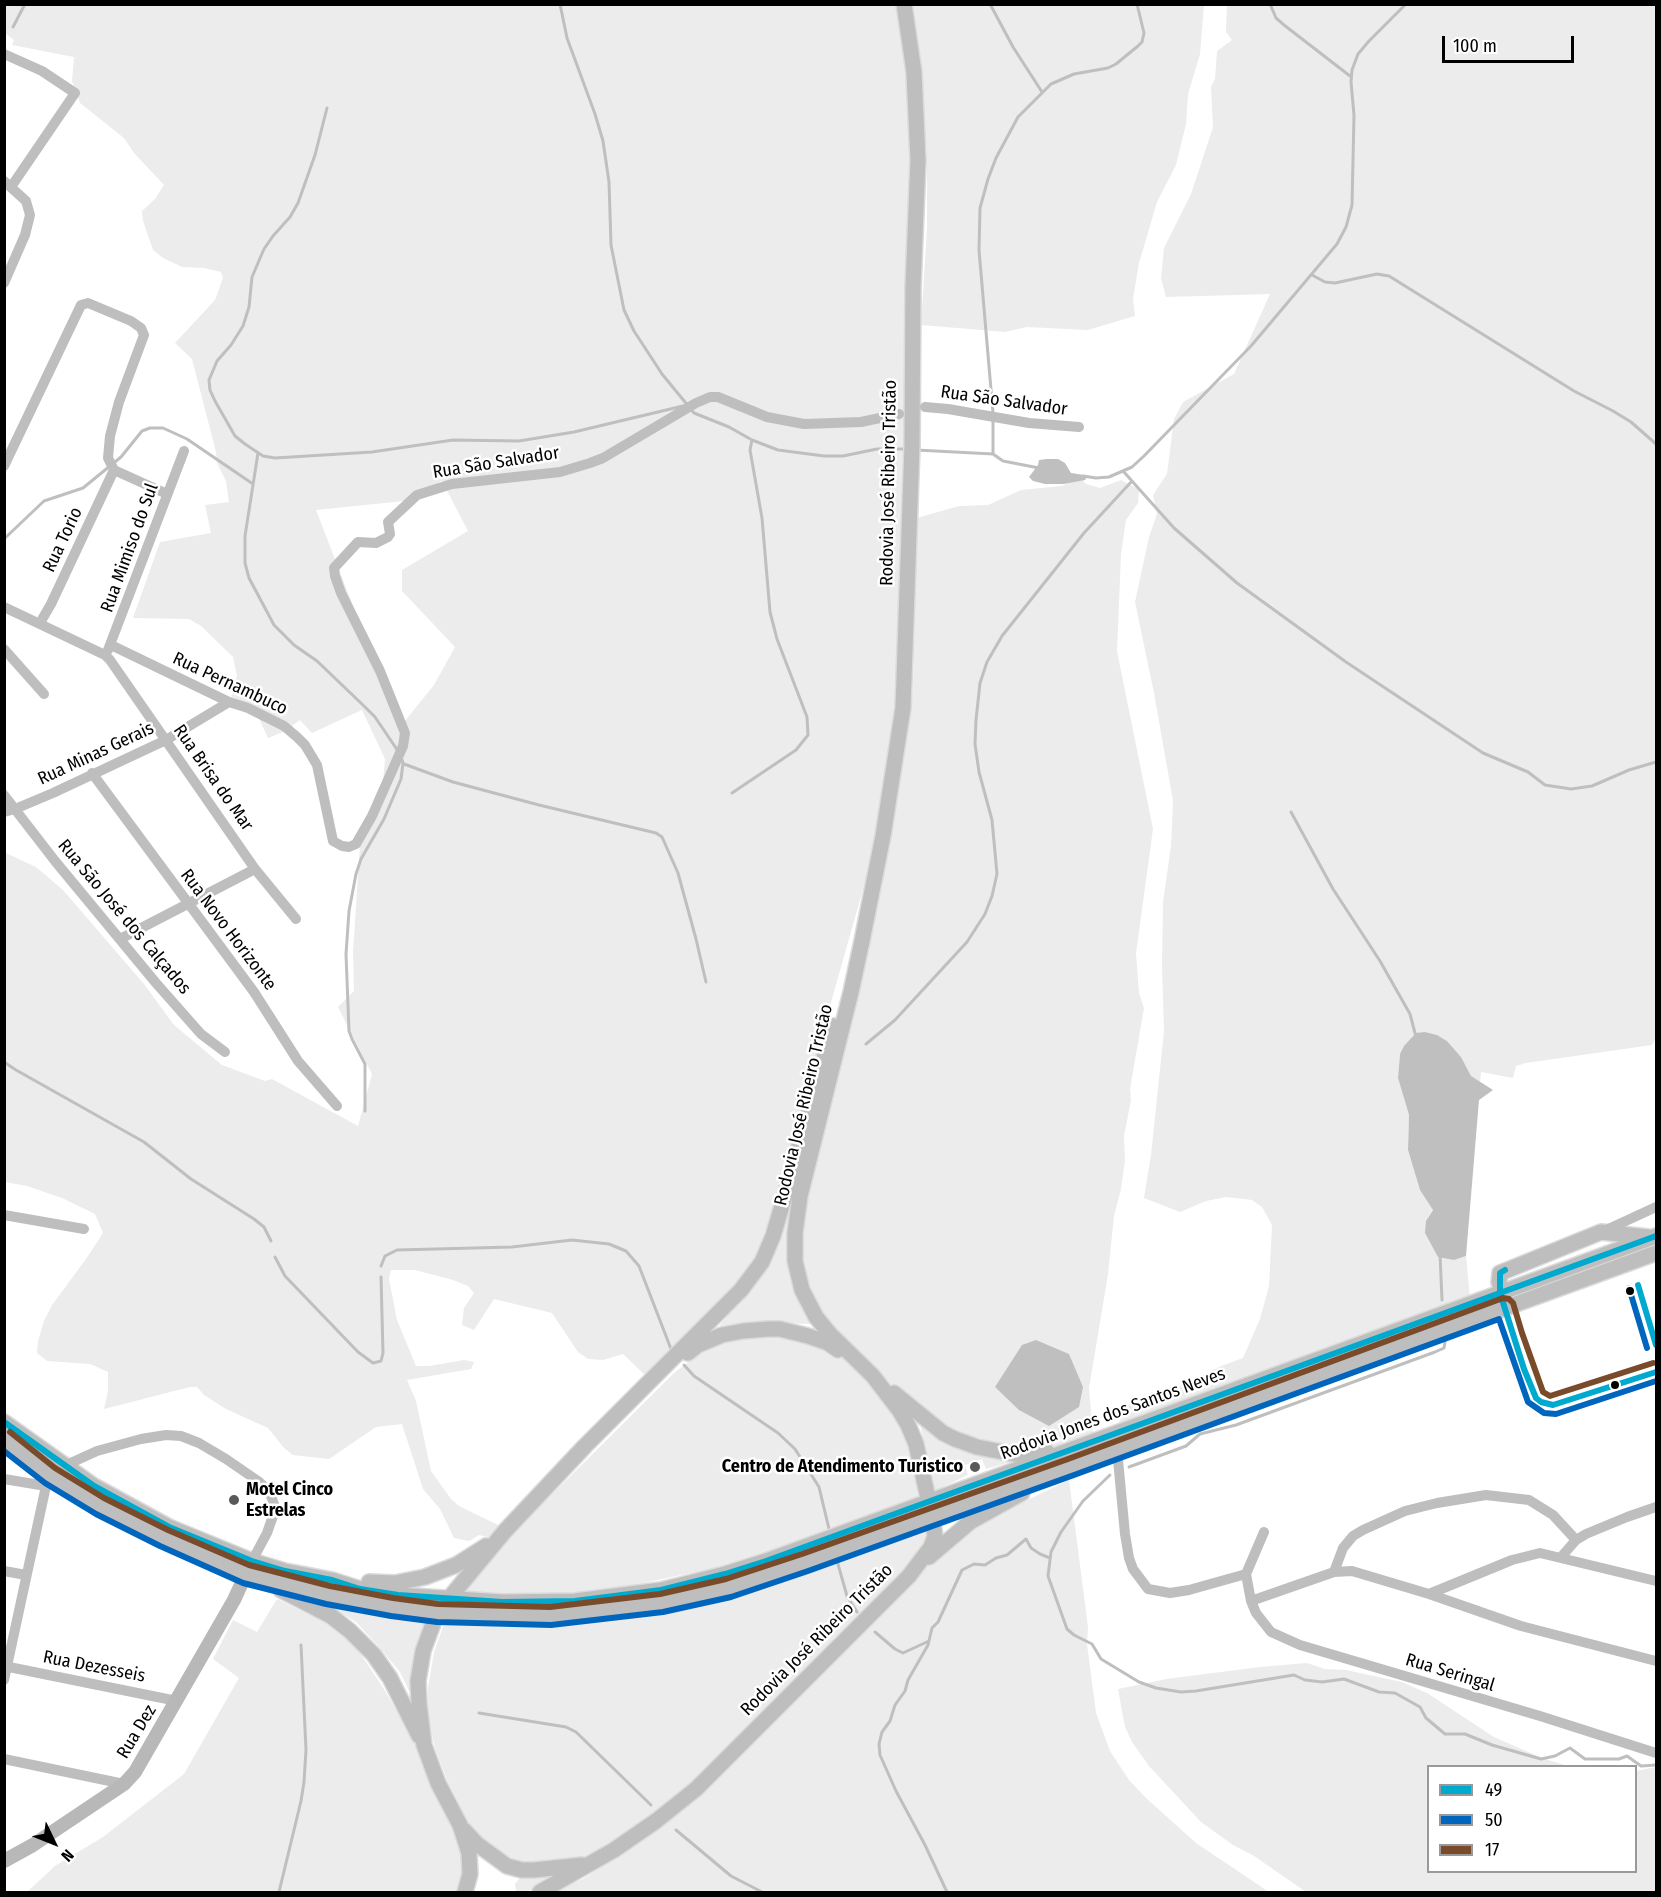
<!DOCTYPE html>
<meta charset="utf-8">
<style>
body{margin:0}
#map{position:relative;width:1661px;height:1897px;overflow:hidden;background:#fff;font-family:"Fira Sans Condensed",sans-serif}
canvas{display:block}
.frame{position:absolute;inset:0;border:6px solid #000;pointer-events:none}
.legend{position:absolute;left:1427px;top:1765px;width:210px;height:108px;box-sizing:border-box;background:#fff;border:2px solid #999;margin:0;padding:8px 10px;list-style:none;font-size:18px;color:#000}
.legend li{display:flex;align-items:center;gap:12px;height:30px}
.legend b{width:30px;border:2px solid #999}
.north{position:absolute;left:24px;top:1813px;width:60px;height:60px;-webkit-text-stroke:4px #fff;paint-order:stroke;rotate:133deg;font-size:16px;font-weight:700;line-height:24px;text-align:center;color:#000}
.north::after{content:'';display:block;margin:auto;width:21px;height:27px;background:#000;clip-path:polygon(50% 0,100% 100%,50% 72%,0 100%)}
.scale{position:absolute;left:1442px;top:36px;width:132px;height:27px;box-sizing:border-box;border:3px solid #000;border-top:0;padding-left:8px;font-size:18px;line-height:21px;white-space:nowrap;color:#000;-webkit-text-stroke:4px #fff;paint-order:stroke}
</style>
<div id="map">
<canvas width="1661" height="1897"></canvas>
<div class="frame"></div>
<ul class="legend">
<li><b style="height:8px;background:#00a9ce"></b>49</li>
<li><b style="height:8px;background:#0065bd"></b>50</li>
<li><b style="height:8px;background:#7a4b2a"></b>17</li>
</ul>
<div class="north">N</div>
<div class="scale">100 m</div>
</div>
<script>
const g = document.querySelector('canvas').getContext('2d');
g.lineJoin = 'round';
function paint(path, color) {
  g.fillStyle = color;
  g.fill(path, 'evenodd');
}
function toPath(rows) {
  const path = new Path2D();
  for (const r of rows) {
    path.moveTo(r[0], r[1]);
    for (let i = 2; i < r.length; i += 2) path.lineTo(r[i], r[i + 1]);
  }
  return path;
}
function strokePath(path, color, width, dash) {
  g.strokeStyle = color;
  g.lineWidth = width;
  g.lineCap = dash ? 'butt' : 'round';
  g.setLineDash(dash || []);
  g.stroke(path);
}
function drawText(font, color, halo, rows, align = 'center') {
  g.font = font + ' "Fira Sans Condensed",sans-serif';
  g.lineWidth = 5;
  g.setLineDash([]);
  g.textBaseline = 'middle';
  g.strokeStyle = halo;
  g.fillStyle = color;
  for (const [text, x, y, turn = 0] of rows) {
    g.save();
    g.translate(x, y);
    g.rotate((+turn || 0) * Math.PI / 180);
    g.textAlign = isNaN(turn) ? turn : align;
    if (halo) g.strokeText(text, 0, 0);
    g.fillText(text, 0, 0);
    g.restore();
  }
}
paint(toPath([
 [5,5,899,5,913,127,900,688,873,854,770,1218,756,1255,733,1289,655,1369,644,1374,623,1354,603,1360,588,1359,578,1352,552,1313,494,1299,474,1330,462,1325,464,1308,474,1293,468,1286,453,1280,415,1270,391,1270,389,1279,397,1320,416,1366,429,1366,464,1360,474,1362,471,1369,407,1380,416,1401,431,1471,451,1499,459,1506,502,1527,492,1538,479,1535,469,1541,454,1538,440,1509,423,1489,402,1424,376,1427,329,1459,293,1455,284,1448,268,1428,226,1409,204,1395,197,1387,190,1387,104,1409,108,1391,108,1372,90,1364,47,1361,37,1353,38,1341,44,1321,52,1305,86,1259,103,1233,95,1214,62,1198,27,1186,5,1182,4,852,36,867,63,890,144,984,174,1025,222,1065,265,1081,272,1079,358,1126,372,1074,338,1007,354,991,353,952,360,845,383,782,385,759,362,710,312,733,300,720,283,732,268,738,255,710,230,701,237,676,233,657,201,626,189,619,133,618,160,542,211,533,205,505,229,502,226,481,217,463,216,452,192,359,175,343,215,300,223,278,221,272,204,268,182,267,163,258,153,250,143,221,142,211,155,199,164,185,134,153,124,138,80,103,72,81,74,57,12,45,14,40,6,34,5,31],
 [442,481,468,531,402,570,402,591,455,647,434,685,400,727,316,510,404,501],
 [912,5,1204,5,1200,54,1188,94,1186,124,1176,165,1157,202,1139,263,1133,299,1135,316,1088,330,1027,327,1005,332,921,325,927,228,927,160,921,59],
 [1227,5,1656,5,1656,1038,1652,1045,1526,1063,1516,1066,1513,1078,1481,1072,1480,1082,1470,1076,1461,1057,1447,1041,1437,1035,1425,1032,1400,1054,1398,1078,1409,1115,1408,1150,1420,1190,1433,1209,1428,1217,1454,1260,1466,1256,1470,1298,1119,1426,1121,1407,1153,1395,1173,1390,1221,1366,1243,1358,1260,1319,1269,1286,1272,1225,1262,1207,1252,1200,1226,1197,1206,1201,1180,1212,1144,1198,1151,1155,1164,1031,1162,965,1163,902,1171,846,1173,801,1154,693,1135,602,1149,537,1157,514,1153,495,1167,474,1174,419,1183,402,1234,374,1270,294,1166,297,1161,278,1164,248,1191,194,1213,127,1211,87,1215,79,1217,51,1232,40,1226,32],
 [1081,478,1086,484,1100,488,1121,480,1139,489,1138,503,1126,520,1121,554,1117,651,1153,829,1136,953,1139,993,1144,1008,1130,1089,1131,1100,1124,1136,1125,1160,1121,1189,1114,1216,1108,1274,1089,1388,1093,1436,1072,1445,1034,1450,976,1442,933,1421,832,1332,801,1272,801,1224,860,980,887,858,901,773,913,689,917,518,959,506,988,505,1021,490,1062,486],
 [789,1216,793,1220,800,1298,811,1324,768,1323,719,1326,765,1270,784,1218],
 [756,1334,797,1338,835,1351,866,1375,894,1411,910,1444,924,1494,917,1503,724,1566,610,1590,550,1594,488,1593,463,1591,510,1536,675,1372,695,1357,725,1341],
 [919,1419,1014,1461,986,1469,982,1459,965,1465,968,1475,934,1491],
 [1069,1480,1088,1627,1087,1644,1096,1713,1110,1751,1129,1780,1146,1798,1196,1843,1269,1892,552,1892,583,1879,640,1842,694,1802,722,1775,794,1703,817,1676,938,1555,988,1519],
 [926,1526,929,1534,925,1548,711,1768,663,1808,609,1846,585,1858,553,1865,527,1865,496,1851,471,1827,447,1780,435,1748,428,1719,428,1688,434,1652,444,1624,516,1627,574,1624,696,1606,838,1561],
 [277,1599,328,1624,356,1647,382,1686,416,1744,427,1776,462,1839,464,1868,459,1892,27,1892,55,1866,103,1837,184,1774,239,1678,213,1659,233,1620,257,1632],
 [321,1601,427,1620,412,1697,400,1672,380,1648,356,1622],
 [1307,1663,1325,1669,1346,1670,1402,1682,1427,1693,1494,1737,1542,1758,1568,1766,1581,1766,1428,1766,1428,1872,1636,1872,1636,1771,1656,1767,1656,1892,1306,1892,1254,1856,1233,1845,1201,1822,1149,1766,1132,1742,1125,1727,1118,1689,1166,1679,1260,1667],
 [557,1875,527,1892,516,1891,515,1884,519,1879]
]), '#ececec');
paint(toPath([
 [1047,459,1058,459,1065,463,1071,473,1084,475,1087,477,1085,480,1064,484,1045,484,1033,481,1029,477,1038,465,1039,460],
 [1425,1032,1437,1035,1447,1041,1461,1057,1471,1076,1493,1090,1479,1100,1466,1256,1454,1260,1438,1257,1425,1233,1426,1221,1433,1210,1420,1190,1408,1150,1409,1115,1398,1078,1400,1054,1404,1046,1416,1033],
 [1036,1340,1069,1354,1083,1387,1079,1407,1049,1426,1019,1410,995,1387,1022,1345]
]), '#bfbfbf');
strokePath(toPath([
 [560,4,567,38,595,114,603,141,609,182,611,245,624,310,634,331,662,374,694,413,729,427,752,440,778,450,824,456,843,456,877,449,906,449],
 [990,4,1013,47,1042,92],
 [1270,4,1276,18,1284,25,1350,76],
 [13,27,25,4],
 [327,108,315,155,298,203,290,217,273,236,264,249,252,277,249,307,243,326,231,345,217,361,209,380,210,390,215,401,235,436,245,444,263,456,275,458,372,452,453,440,519,441,574,432,683,406],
 [1312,275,1325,282,1335,283,1377,274,1389,276,1574,391,1613,411,1631,422,1656,444],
 [993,413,979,250,980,208,988,179,996,158,1018,117,1051,84,1074,74,1108,68,1116,64,1138,46,1142,42,1144,33,1137,4],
 [993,420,993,454],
 [916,450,993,454,1003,461,1039,468],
 [258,453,245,536,245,563,249,578,274,625,294,645,317,661,364,706,375,717,398,751],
 [1123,471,1174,528,1237,583,1346,662,1483,753,1528,772,1545,785,1571,789,1592,786,1629,770,1656,762],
 [1083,476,1096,478,1109,477,1132,467,1144,456,1251,346,1337,244,1346,227,1352,205,1354,115,1351,82,1352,70,1358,54,1369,41,1406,4],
 [4,539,44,501,83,488,121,457,142,431,150,428,163,428,187,439,253,484],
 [404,764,453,782,539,805,656,833,662,837,678,873,696,939,706,982],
 [732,793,796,750,808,735,807,717,777,639,770,612,762,518,750,450,752,440],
 [1291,812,1333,889,1380,961,1410,1014,1416,1037],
 [866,1044,895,1020,967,942,985,914,992,896,997,874,992,820,979,772,975,744,976,720,980,683,987,662,1002,636,1084,533,1132,481],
 [4,1062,16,1070,144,1142,191,1179,254,1219,264,1227,271,1241],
 [365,1111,365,1064,352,1039,349,1031,346,954,349,911,356,874,361,859,384,819,401,779,403,763,401,757],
 [1440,1254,1442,1300],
 [275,1257,285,1276,358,1352,373,1363,381,1361,383,1353,381,1277],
 [381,1266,385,1256,397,1250,512,1247,572,1240,609,1244,626,1251,639,1266,671,1349],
 [684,1365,694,1376,778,1433,795,1449,819,1487,830,1533],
 [1129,1467,1186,1446,1200,1434,1236,1425,1435,1352,1444,1348,1445,1342],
 [1110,1475,1083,1501,1061,1532,1051,1552,1048,1576,1067,1629,1074,1635,1092,1644,1101,1659,1139,1682,1156,1688,1181,1692,1196,1691,1294,1675,1305,1680,1322,1682,1344,1679,1379,1692,1395,1693,1420,1707,1426,1718,1445,1734,1465,1734,1492,1745,1541,1759,1555,1756,1570,1748,1585,1759,1619,1759,1627,1756,1641,1766,1656,1765],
 [836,1557,847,1596,857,1612],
 [875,1632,895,1649,903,1653,929,1641],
 [479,1713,566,1727,576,1732,651,1805],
 [676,1830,731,1876,762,1892],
 [279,1892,301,1801,304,1782,306,1750,301,1645],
 [947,1892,925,1845,896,1791,880,1755,879,1744,882,1732,890,1721,895,1705,905,1691,908,1680,928,1645,932,1628,938,1622,962,1570,974,1564,985,1565,996,1558,1007,1555,1026,1539,1031,1548,1040,1554,1050,1558]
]), '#bfbfbf', 3);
const primary = toPath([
 [1504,1301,1499,1282,1500,1273,1505,1271,1601,1232,1648,1237],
 [688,1353,698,1345,722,1335,743,1331,768,1329,780,1329,808,1336,828,1343,838,1350],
 [894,1393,943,1433,955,1439,977,1447,1013,1454,1025,1455,1047,1452],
 [4,1422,94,1486,169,1527,252,1561,285,1571,332,1580,360,1589,398,1595,502,1602,575,1601,661,1590,725,1574,766,1561,1656,1236],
 [4,1439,50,1475,100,1506,164,1538,246,1574,328,1595,437,1613,530,1616,603,1611,689,1598,728,1588,805,1563,1656,1253],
 [929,1557,970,1522,1022,1493],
 [369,1582,395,1583,425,1577,456,1565,486,1546],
 [281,1590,331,1616,350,1631,374,1655,390,1678,419,1736],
 [464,1830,477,1844,507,1866,522,1870,534,1870,582,1865],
 [465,1892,470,1874,469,1853,460,1825,438,1783,424,1745,419,1704,418,1681,423,1651,437,1613,505,1531,585,1446,741,1290,762,1262,773,1236,786,1192,833,1026],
 [540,1892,614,1850,656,1821,696,1789,909,1576,931,1547,935,1536,932,1516,916,1444,908,1425,899,1410,873,1376,830,1334,816,1317,802,1290,795,1261,795,1233,800,1196,851,992,862,941,883,836,903,708,912,445,913,287,918,160,914,72,904,4]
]);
strokePath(primary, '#dbdbdb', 18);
strokePath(toPath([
 [4,54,42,71,75,93,11,187],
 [4,181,26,201,30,215,25,235,4,283],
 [925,407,948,409,1029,423,1079,427],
 [4,466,81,305,88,303,131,321,141,328,144,335,119,402,110,436,108,458,114,470,167,494],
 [4,607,105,655,110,660,255,869,296,919],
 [40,623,51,604,114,470],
 [111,645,229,702,248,708,284,726,297,737,305,745,317,765,333,841,342,846,349,847,356,844,372,816,403,746,405,733,380,671,341,593,335,576,334,568,358,542,376,543,388,537,390,534,388,522,417,495,452,484,560,472,590,463,603,458,696,403,710,397,718,397,767,417,804,424,861,422,899,414],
 [4,649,44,694],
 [108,650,184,451],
 [92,773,254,992,298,1061,337,1106],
 [4,795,55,861,156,983,201,1034,225,1052],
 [4,812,15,809,53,793,166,740,229,702],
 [120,939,255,869],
 [4,1215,84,1229],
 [1604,1231,1656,1207],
 [1117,1449,1125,1534,1129,1558,1133,1569,1148,1589,1170,1593,1189,1590,1246,1574],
 [64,1466,97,1451,141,1439,166,1435,181,1436,199,1443,226,1459,258,1481,269,1491,274,1504,273,1516,267,1533,252,1561],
 [4,1479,46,1486],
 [1264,1532,1246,1574,1251,1601,1256,1613,1271,1632,1300,1645,1540,1716,1656,1753],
 [1562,1556,1576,1540,1586,1534,1627,1517,1656,1507],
 [4,1571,26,1575],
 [1334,1572,1343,1548,1353,1536,1363,1530,1405,1511,1437,1503,1486,1495,1529,1500,1553,1515,1576,1540],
 [1429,1594,1512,1560,1540,1553,1656,1581],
 [1251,1601,1334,1572,1352,1571,1429,1594,1521,1626,1656,1661],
 [4,1666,177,1701],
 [4,1680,46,1486,50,1475],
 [4,1759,124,1784]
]), '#bebebe', 10);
strokePath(toPath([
 [4,1861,33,1845,124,1784,135,1772,234,1600,246,1574]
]), '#b8b8b8', 14);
strokePath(primary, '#bebebe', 15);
strokePath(toPath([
 [1505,1270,1500,1273,1500,1293,1524,1369,1536,1398,1541,1402,1553,1405,1656,1372],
 [1638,1285,1656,1345],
 [4,1422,94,1486,169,1527,252,1561,285,1571,332,1580,360,1589,398,1595,502,1602,575,1601,661,1590,725,1574,766,1561,1656,1236]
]), '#00a9ce', 6);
strokePath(toPath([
 [1629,1288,1647,1348],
 [4,1451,45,1483,96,1514,160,1546,243,1583,326,1604,391,1616,437,1622,551,1625,663,1612,731,1597,808,1571,1074,1475,1499,1319,1528,1402,1544,1413,1556,1414,1656,1381]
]), '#0065bd', 6);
strokePath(toPath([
 [10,1432,55,1468,104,1498,168,1530,249,1565,330,1586,393,1598,438,1604,550,1607,660,1594,726,1579,802,1554,1068,1459,1503,1298,1509,1299,1513,1303,1522,1333,1543,1392,1550,1396,1653,1363]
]), '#7a4b2a', 6);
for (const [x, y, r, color] of [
 [1630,1291,5,"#000"],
 [1615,1385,5,"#000"],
 [975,1467,6,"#595959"],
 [234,1500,6,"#595959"]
]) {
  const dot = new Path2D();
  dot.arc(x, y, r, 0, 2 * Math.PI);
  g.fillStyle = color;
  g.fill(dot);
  strokePath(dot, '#fff', 2);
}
drawText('18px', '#000', '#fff', [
 ["Rua São Salvador",1004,401,8],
 ["Rua São Salvador",496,463,-9],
 ["Rodovia José Ribeiro Tristão",889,483,-89],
 ["Rua Torio",63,540,-65],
 ["Rua Mimiso do Sul",130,548,-70],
 ["Rua Pernambuco",230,684,25],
 ["Rua Minas Gerais",96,754,-25],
 ["Rua Brisa do Mar",213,778,55],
 ["Rua São José dos Calçados",124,917,50],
 ["Rua Novo Horizonte",228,930,53],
 ["Rodovia José Ribeiro Tristão",804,1105,-77],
 ["Rodovia Jones dos Santos Neves",1113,1414,-20],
 ["Rodovia José Ribeiro Tristão",817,1640,-45],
 ["Rua Dezesseis",94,1667,11],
 ["Rua Seringal",1450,1673,17],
 ["Rua Dez",137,1732,-59]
]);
drawText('bold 18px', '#000', '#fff', [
 ["Centro de Atendimento Turistico",963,1467],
 ["Motel Cinco",246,1490,"left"],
 ["Estrelas",246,1511,"left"]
], 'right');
</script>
